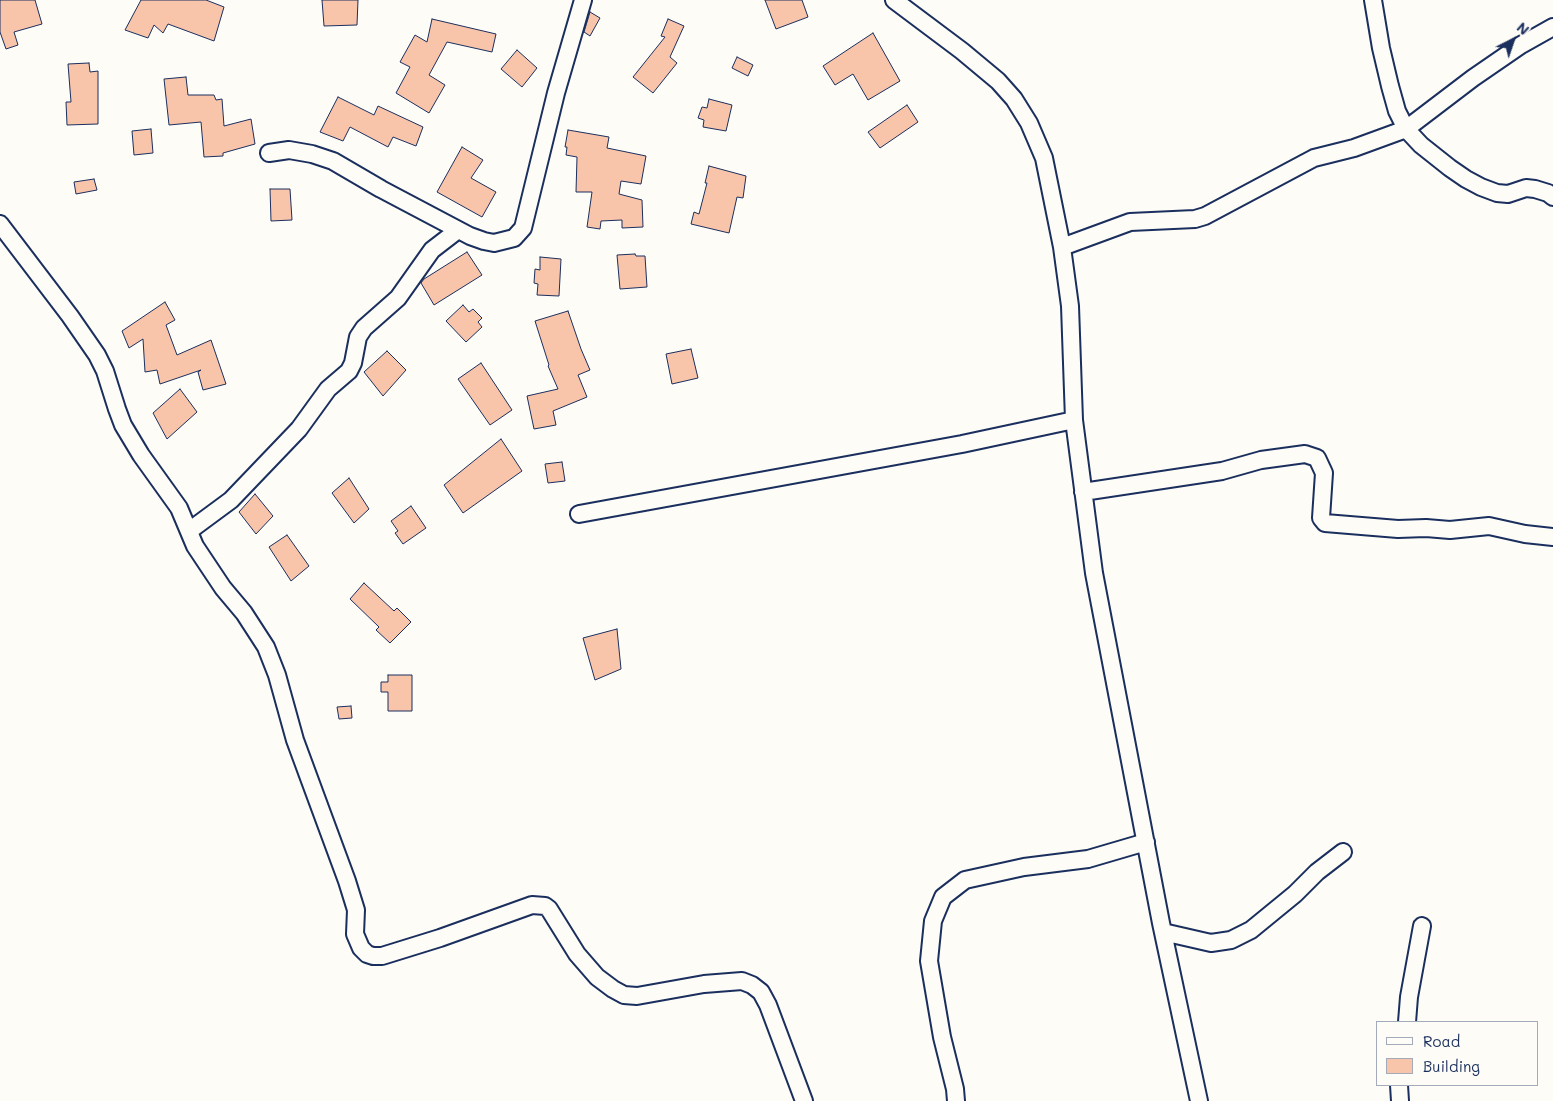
<!DOCTYPE html>
<style>
body{margin:0}
#map{position:relative;width:1553px;height:1101px;overflow:hidden;background:#fdfcf7;font-family:Mali,sans-serif}
canvas{display:block}
.legend{position:absolute;left:1376px;top:1021px;width:162px;height:65px;box-sizing:border-box;background:#fdfcf7;border:1px solid #a3aaba;margin:0;padding:6px 9px;list-style:none;font-size:15px;color:#1b2f5e}
.legend li{display:flex;align-items:center;gap:10px;height:25px}
.legend b{width:25px;border:1px solid #a3aaba}
.north{position:absolute;left:1488px;top:15px;width:50px;height:50px;-webkit-text-stroke:4px #fdfcf7;paint-order:stroke;rotate:41deg;font-size:14px;font-weight:700;line-height:20px;text-align:center;color:#1b2f5e}
.north::after{content:'';display:block;margin:auto;width:18px;height:22px;background:#1b2f5e;clip-path:polygon(50% 0,100% 100%,50% 72%,0 100%)}
</style>
<div id="map">
<canvas width="1553" height="1101"></canvas>
<ul class="legend">
<li><b style="height:6px;background:#fdfcf7"></b>Road</li>
<li><b style="height:14px;background:#f8c4aa"></b>Building</li>
</ul>
<div class="north">N</div>
</div>
<script>
const g = document.querySelector('canvas').getContext('2d');
g.lineJoin = 'round';
function paint(path, color) {
  g.fillStyle = color;
  g.fill(path, 'evenodd');
}
function toPath(rows) {
  const path = new Path2D();
  for (const r of rows) {
    path.moveTo(r[0], r[1]);
    for (let i = 2; i < r.length; i += 2) path.lineTo(r[i], r[i + 1]);
  }
  return path;
}
function strokePath(path, color, width, dash) {
  g.strokeStyle = color;
  g.lineWidth = width;
  g.lineCap = dash ? 'butt' : 'round';
  g.setLineDash(dash || []);
  g.stroke(path);
}
const building = toPath([
 [0,0,35,0,42,24,14,32,18,45,6,49,0,32,0,0],
 [141,0,206,0,224,7,214,41,168,24,163,33,154,25,148,38,125,30,141,0],
 [322,0,358,0,357,25,324,26,322,0],
 [765,0,802,0,808,17,776,29,765,0],
 [590,12,600,18,590,36,584,32,590,12],
 [432,19,496,34,492,52,447,42,429,75,445,85,429,113,396,93,410,67,400,62,415,35,427,42,432,19],
 [668,19,684,26,670,57,677,63,653,93,633,77,665,37,661,36,668,19],
 [873,33,900,81,868,100,853,74,835,85,823,66,873,33],
 [517,50,537,68,522,87,501,69,517,50],
 [737,57,753,65,748,76,732,68,737,57],
 [89,63,90,72,98,71,98,124,67,125,66,102,71,102,68,64,89,63],
 [186,77,188,95,214,95,216,100,222,99,224,126,251,119,255,144,223,153,223,156,204,157,201,122,169,125,164,79,186,77],
 [338,97,374,115,378,106,423,127,416,146,393,137,388,147,350,127,343,141,320,132,338,97],
 [709,99,732,105,726,131,703,127,704,120,698,118,702,107,707,108,709,99],
 [907,105,918,122,880,148,868,132,907,105],
 [151,129,153,153,134,155,132,131,151,129],
 [568,130,609,137,607,148,646,156,641,184,621,181,619,194,642,200,643,227,622,228,622,220,601,221,600,229,587,227,592,192,576,192,577,157,566,155,567,147,565,147,568,130],
 [462,147,483,160,471,178,496,192,482,217,437,192,462,147],
 [709,166,746,176,743,198,737,197,729,233,691,224,694,212,699,214,707,183,705,183,709,166],
 [94,179,97,190,76,194,74,182,94,179],
 [270,189,290,189,292,220,271,221,270,189],
 [467,252,482,275,434,305,421,283,424,279,467,252],
 [635,254,636,256,645,256,647,287,620,289,617,255,635,254],
 [540,257,561,259,559,296,537,295,538,284,534,283,535,269,540,270,540,257],
 [165,302,175,320,166,325,177,355,211,340,226,384,203,390,198,372,201,370,160,384,157,370,145,372,143,339,129,348,122,331,165,302],
 [463,305,469,312,473,309,482,318,478,322,482,327,466,342,446,321,463,305],
 [568,311,581,349,590,370,578,375,587,397,553,411,556,425,534,429,527,396,558,389,548,366,549,365,535,321,568,311],
 [691,349,698,378,672,384,666,354,691,349],
 [387,351,406,370,383,396,364,372,387,351],
 [481,363,512,410,490,425,458,379,481,363],
 [180,389,197,412,167,439,153,413,180,389],
 [501,439,522,471,463,513,444,485,501,439],
 [562,462,565,481,548,483,545,464,562,462],
 [349,478,369,509,354,523,332,493,349,478],
 [255,494,273,516,256,534,239,512,255,494],
 [411,506,426,528,403,544,395,533,398,531,391,521,411,506],
 [287,535,309,566,291,581,269,547,287,535],
 [364,583,394,611,397,608,411,622,390,643,376,630,379,627,350,599,364,583],
 [617,629,621,669,595,680,583,638,617,629],
 [388,675,412,675,412,711,388,711,388,692,381,692,381,682,388,682,388,675],
 [351,706,352,718,339,719,337,707,351,706]
]);
paint(building, '#f8c4aa');
strokePath(building, '#1b2f5e', 1);
const street = toPath([
 [894,0,962,51,998,81,1014,99,1029,123,1044,158,1062,247,1070,306,1074,420,1094,573,1161,923,1199,1101],
 [1373,0,1381,48,1390,86,1397,111,1406,129,1421,145,1450,168,1466,179,1481,187,1497,193,1508,194,1526,188,1535,189,1548,193,1553,197],
 [269,153,289,150,312,154,333,161,381,189,470,236,484,241,494,243,514,238,523,228,556,93,583,0],
 [0,224,70,316,97,355,105,371,117,409,123,425,141,455,179,508,195,546,223,588,244,613,266,647,277,675,295,740,347,881,356,910,355,934,361,948,367,954,373,956,382,956,440,938,532,905,545,906,549,909,577,954,597,977,613,989,624,995,637,996,704,984,742,981,752,985,761,992,768,1005,804,1101],
 [1062,247,1130,222,1195,219,1205,216,1314,158,1354,148,1406,129,1473,78,1521,45,1553,27],
 [1083,492,1222,471,1261,460,1305,454,1317,458,1324,473,1321,518,1325,523,1398,529,1426,528,1450,530,1489,526,1525,534,1553,537],
 [579,514,962,444,1074,420],
 [189,531,231,500,299,429,328,389,349,371,353,363,358,337,364,328,398,298,432,250,458,230],
 [1163,932,1211,943,1231,940,1251,930,1295,894,1317,872,1343,852],
 [1407,1022,1409,997,1422,926],
 [1399,1085,1400,1101],
 [956,1101,955,1089,942,1037,929,961,933,921,943,897,965,880,1024,867,1088,859,1146,842]
]);
strokePath(street, '#1b2f5e', 20);
strokePath(street, '#fdfcf7', 16);
</script>
